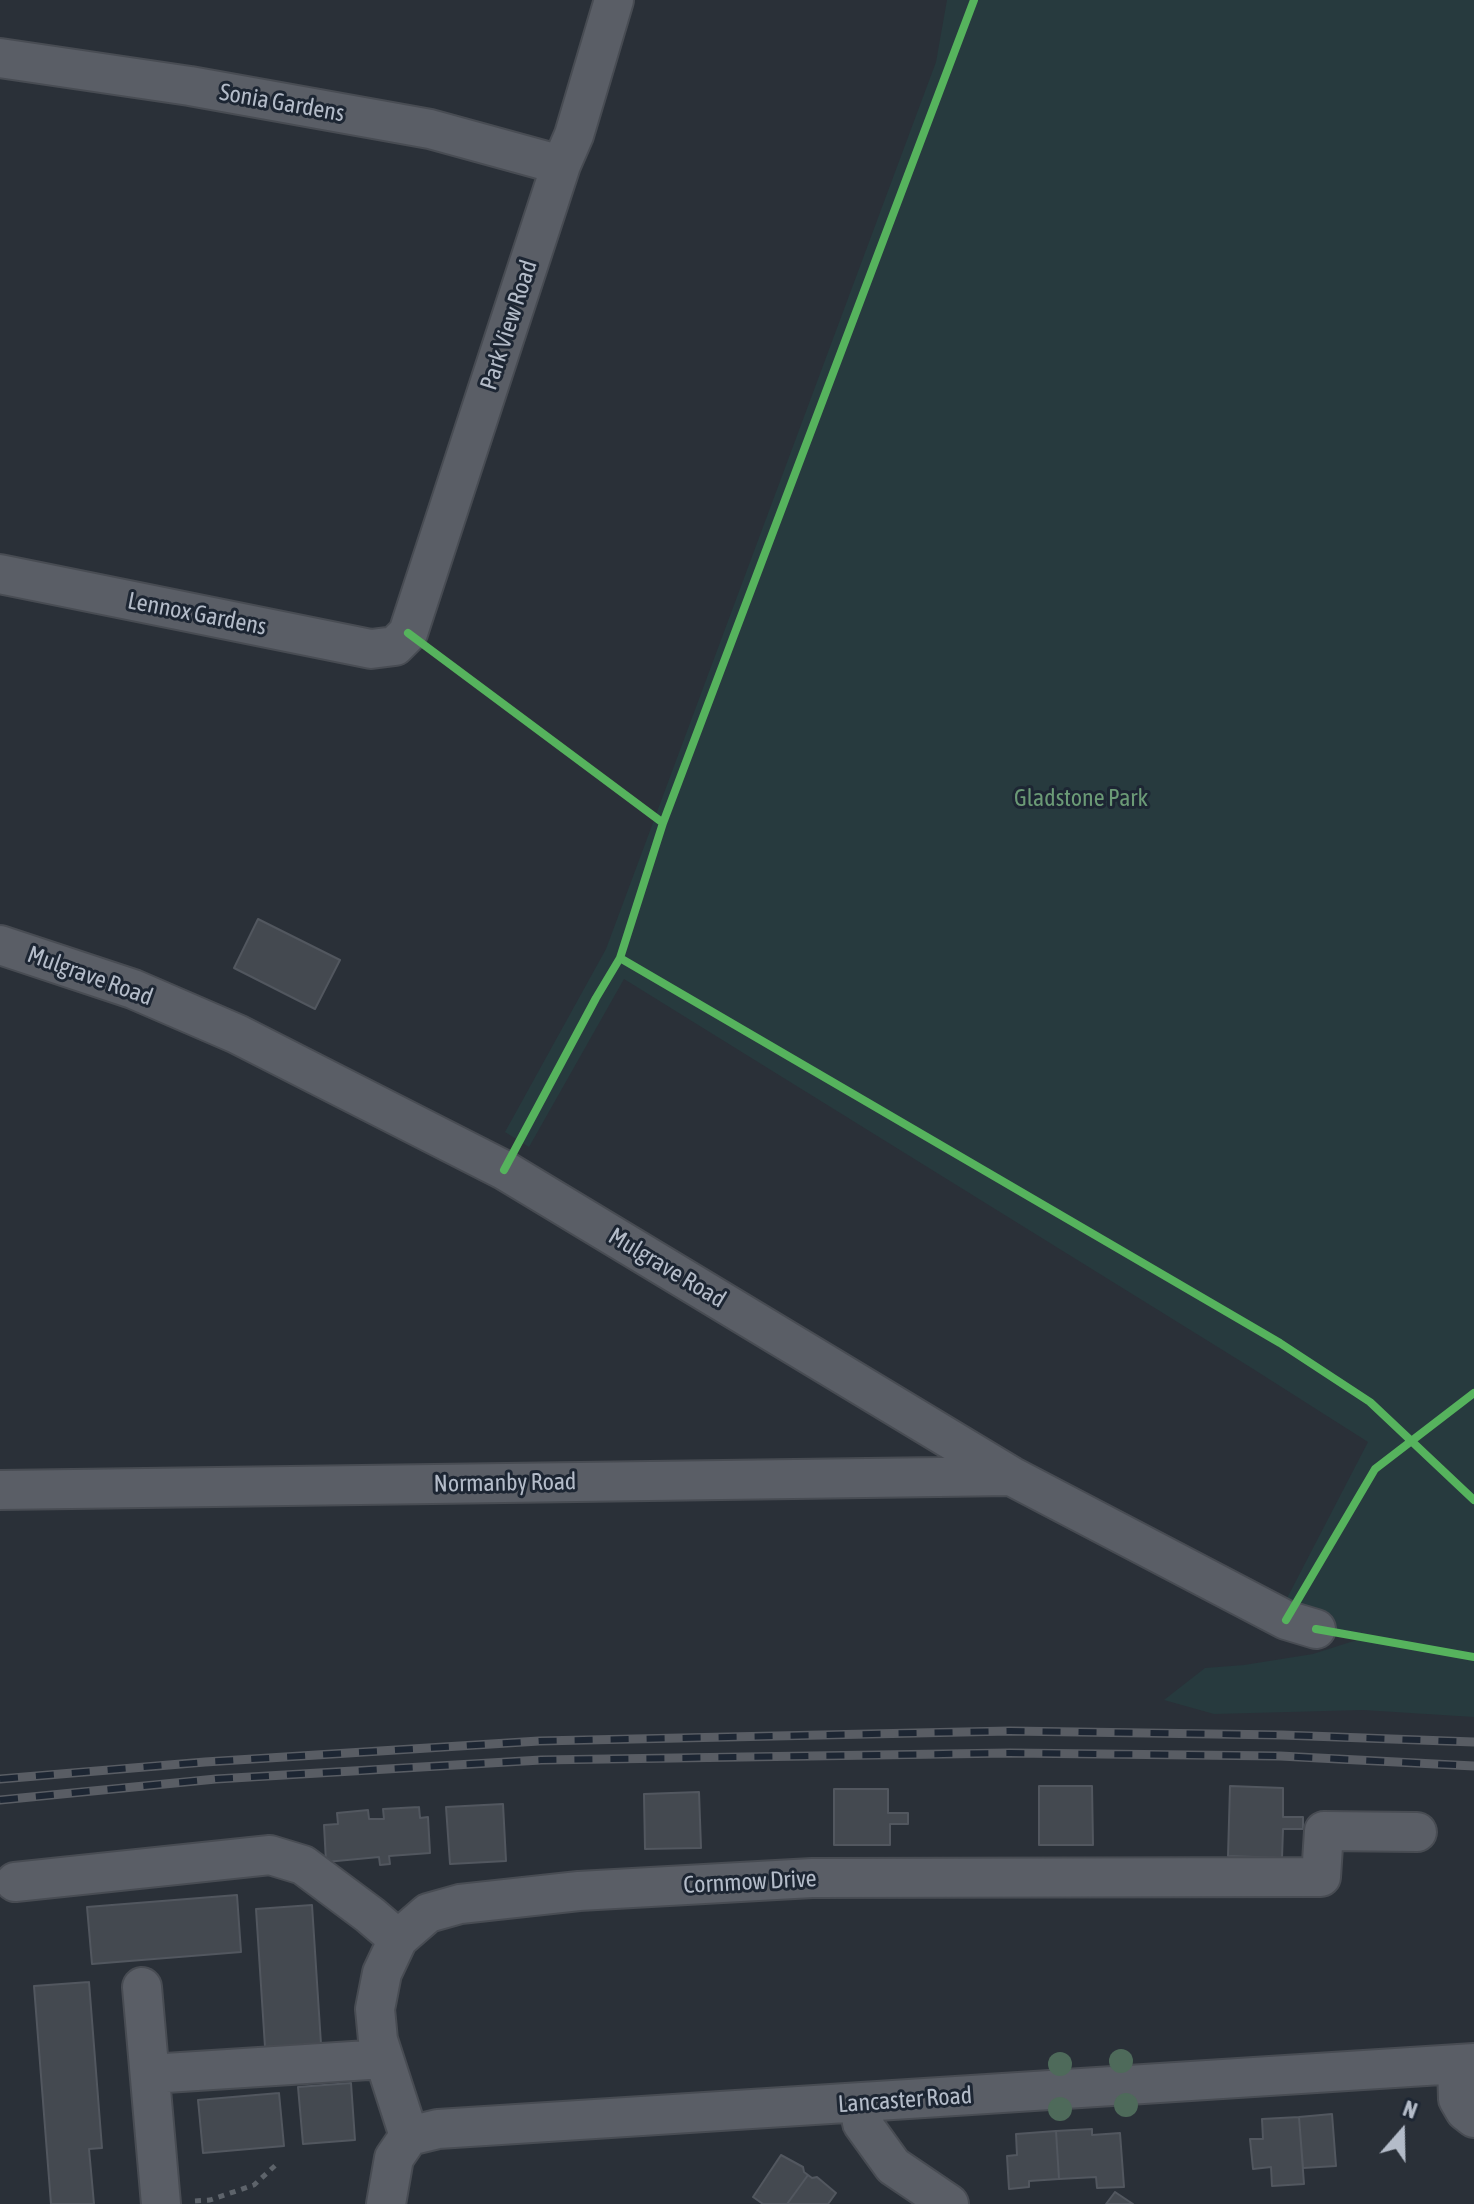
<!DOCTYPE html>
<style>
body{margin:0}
#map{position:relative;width:1474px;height:2204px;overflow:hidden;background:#2a3038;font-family:"Asap Condensed",sans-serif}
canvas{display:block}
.north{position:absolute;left:1362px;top:2092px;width:80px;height:80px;-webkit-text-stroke:6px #1d2633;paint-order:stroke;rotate:20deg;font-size:22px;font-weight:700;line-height:32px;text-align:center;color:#b4bcc9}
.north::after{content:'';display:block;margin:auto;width:28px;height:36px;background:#b4bcc9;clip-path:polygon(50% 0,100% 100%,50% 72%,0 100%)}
</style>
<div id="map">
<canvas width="1474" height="2204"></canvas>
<div class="north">N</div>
</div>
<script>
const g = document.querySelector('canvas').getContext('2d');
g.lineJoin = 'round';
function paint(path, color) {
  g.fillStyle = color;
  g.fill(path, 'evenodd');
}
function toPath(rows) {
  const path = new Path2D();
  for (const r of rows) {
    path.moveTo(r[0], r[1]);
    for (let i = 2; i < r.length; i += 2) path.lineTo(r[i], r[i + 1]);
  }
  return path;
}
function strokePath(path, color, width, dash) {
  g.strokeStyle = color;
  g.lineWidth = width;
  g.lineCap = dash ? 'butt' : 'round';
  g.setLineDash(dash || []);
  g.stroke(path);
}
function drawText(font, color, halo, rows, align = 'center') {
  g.font = font + ' "Asap Condensed",sans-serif';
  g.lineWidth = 6;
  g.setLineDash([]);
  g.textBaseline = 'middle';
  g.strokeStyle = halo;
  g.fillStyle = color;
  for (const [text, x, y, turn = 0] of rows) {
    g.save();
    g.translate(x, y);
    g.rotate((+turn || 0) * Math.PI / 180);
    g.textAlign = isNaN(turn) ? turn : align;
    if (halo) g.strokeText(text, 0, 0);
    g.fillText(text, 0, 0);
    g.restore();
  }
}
paint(toPath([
 [947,0,1474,0,1474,1717,1363,1710,1214,1714,1164,1700,1205,1668,1244,1665,1313,1654,1366,1637,1312,1628,1284,1604,1368,1442,1250,1367,624,979,529,1147,505,1132,606,949,936,62]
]), '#273a3e');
const building = toPath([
 [258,919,340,960,315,1009,234,968,258,919],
 [1039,1786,1092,1786,1093,1845,1039,1845,1039,1786],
 [1230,1786,1283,1788,1283,1817,1303,1817,1303,1829,1283,1829,1282,1858,1228,1856,1230,1786],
 [834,1789,888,1789,888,1813,908,1813,908,1824,890,1824,890,1845,834,1845,834,1789],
 [699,1792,701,1848,645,1849,644,1794,699,1792],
 [503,1804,506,1861,450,1864,446,1807,503,1804],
 [419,1807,420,1818,428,1817,430,1853,389,1856,390,1864,380,1865,379,1857,326,1862,324,1825,338,1824,337,1813,368,1810,369,1819,384,1819,383,1809,419,1807],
 [237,1895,241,1952,92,1964,87,1907,237,1895],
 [312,1905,321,2044,265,2047,256,1909,312,1905],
 [89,1982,102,2148,89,2149,94,2204,51,2204,34,1986,89,1982],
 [351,2083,355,2140,303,2144,298,2087,351,2083],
 [279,2093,284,2146,203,2153,198,2100,279,2093],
 [1332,2114,1336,2166,1303,2168,1299,2117,1332,2114],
 [1299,2117,1304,2184,1272,2186,1271,2167,1253,2169,1250,2139,1263,2139,1262,2119,1299,2117],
 [1092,2129,1092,2135,1120,2133,1124,2187,1097,2188,1096,2177,1059,2179,1056,2131,1092,2129],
 [1056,2131,1059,2179,1029,2181,1029,2187,1009,2189,1007,2156,1017,2155,1016,2134,1056,2131],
 [781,2155,803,2167,804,2172,808,2175,787,2204,763,2204,753,2197,781,2155],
 [808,2175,812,2178,817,2177,836,2193,828,2204,787,2204,808,2175],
 [1115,2192,1133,2204,1106,2204,1115,2192]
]);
paint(building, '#444950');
strokePath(building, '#52575f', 2);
const minor = toPath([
 [0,58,190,86,430,129,561,165],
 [0,574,371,649,395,646,408,633,561,165,574,135,614,0],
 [0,945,133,989,237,1034,504,1170,1011,1476,1286,1620,1316,1629],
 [0,1490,1011,1476],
 [15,1882,270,1855,303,1865,370,1915,398,1939],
 [142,1987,161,2204],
 [1457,2066,1458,2099,1465,2111,1474,2118],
 [150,2074,384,2059],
 [860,2103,862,2123,893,2166,949,2204],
 [409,2136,378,2040,375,2009,382,1973,398,1939,428,1913,460,1904,579,1891,812,1878,1321,1877,1324,1831,1417,1832],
 [386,2204,394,2158,409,2136,438,2129,1474,2063]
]);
strokePath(minor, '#484c53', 42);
strokePath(toPath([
 [195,2201,210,2200,254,2185,279,2162]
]), '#5d636a', 5, [6, 6]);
strokePath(minor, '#5a5e66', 38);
const rail = toPath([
 [0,1779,205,1762,539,1741,1010,1731,1282,1735,1474,1742],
 [0,1800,216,1779,541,1760,1010,1753,1280,1756,1474,1766]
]);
strokePath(rail, '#595d64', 9);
strokePath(rail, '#1d2633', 6, [18]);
strokePath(toPath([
 [408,633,663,823],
 [620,958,1280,1343,1370,1402,1474,1500],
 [504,1170,596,998,620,958,663,823,974,0],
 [1286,1620,1375,1469,1474,1393],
 [1316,1629,1474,1657]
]), '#56b35d', 8);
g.fillStyle = '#4e6a5a';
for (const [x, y] of [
 [1121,2061],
 [1060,2064],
 [1126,2105],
 [1060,2109]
]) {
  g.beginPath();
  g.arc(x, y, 12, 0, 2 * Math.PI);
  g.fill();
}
drawText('24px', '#b4bcc9', '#1d2633', [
 ["Sonia Gardens",282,103,10],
 ["Park View Road",509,325,-72],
 ["Lennox Gardens",197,614,11],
 ["Mulgrave Road",90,976,20],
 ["Mulgrave Road",667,1268,31],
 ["Normanby Road",505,1483,-1],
 ["Cornmow Drive",750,1882,-3],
 ["Lancaster Road",905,2100,-4]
]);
drawText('24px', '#6b9a76', '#1d2633', [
 ["Gladstone Park",1081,798]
]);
</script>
